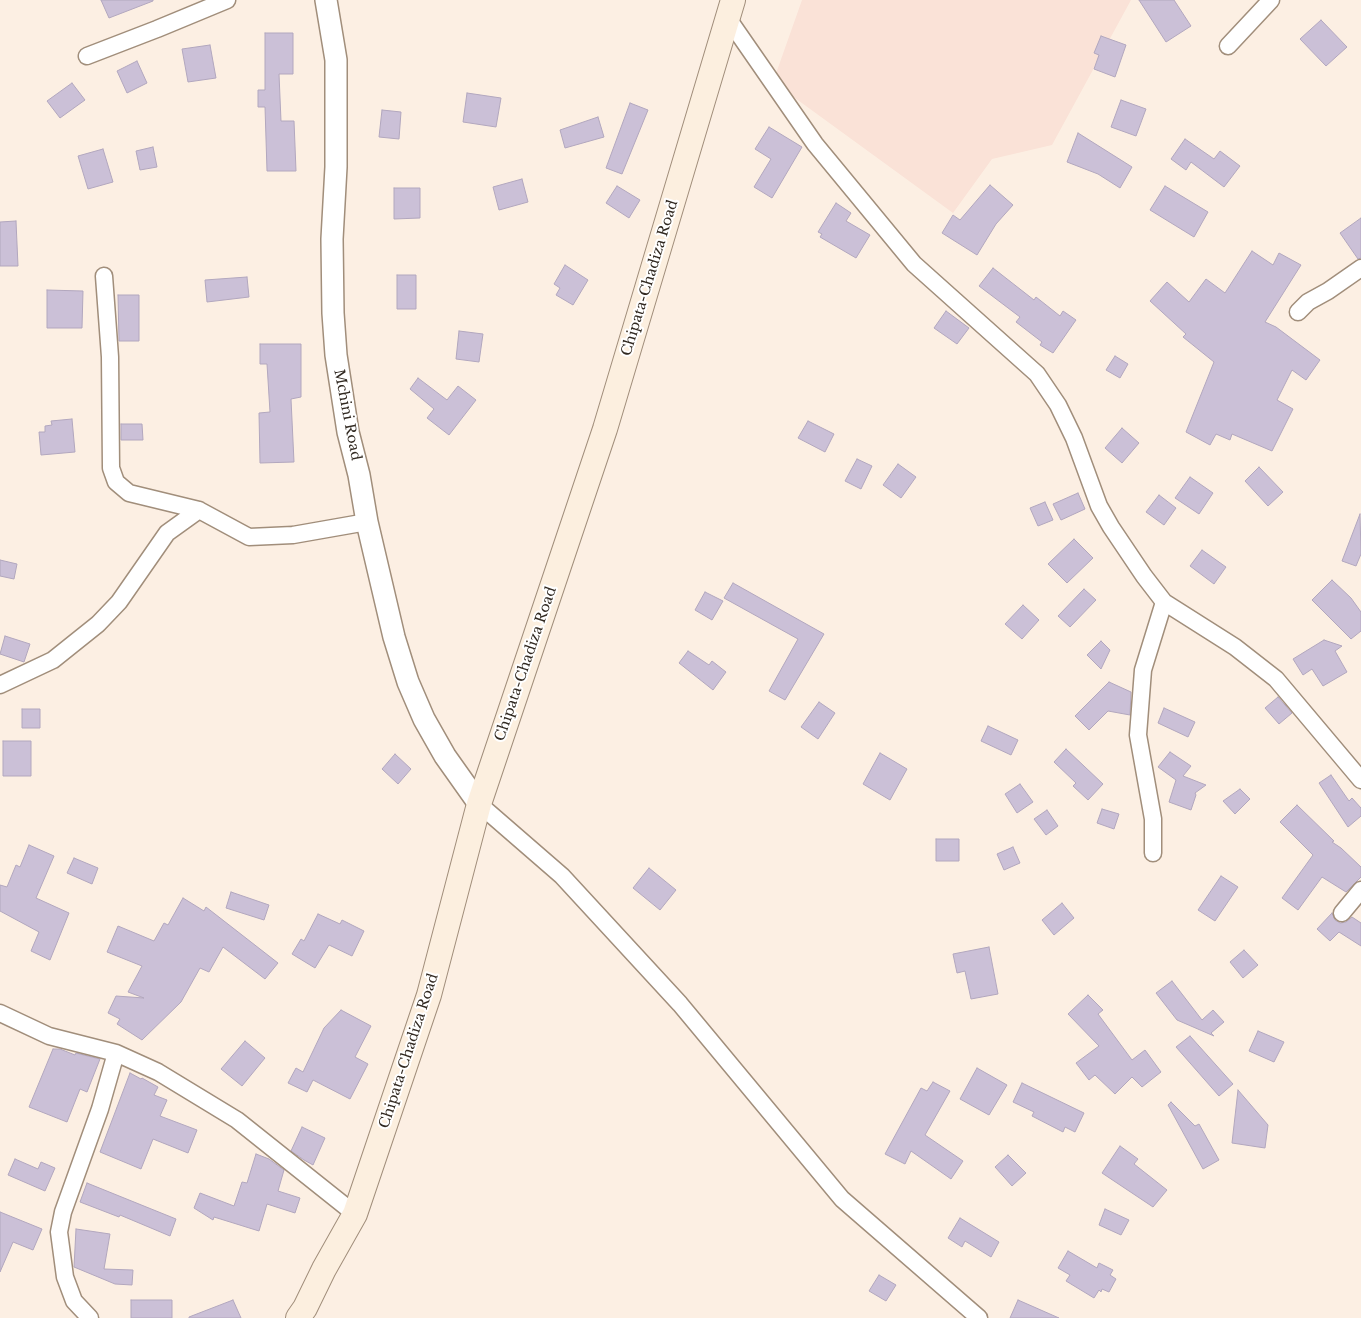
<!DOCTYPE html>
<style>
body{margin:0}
canvas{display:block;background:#fcefe3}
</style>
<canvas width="1361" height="1318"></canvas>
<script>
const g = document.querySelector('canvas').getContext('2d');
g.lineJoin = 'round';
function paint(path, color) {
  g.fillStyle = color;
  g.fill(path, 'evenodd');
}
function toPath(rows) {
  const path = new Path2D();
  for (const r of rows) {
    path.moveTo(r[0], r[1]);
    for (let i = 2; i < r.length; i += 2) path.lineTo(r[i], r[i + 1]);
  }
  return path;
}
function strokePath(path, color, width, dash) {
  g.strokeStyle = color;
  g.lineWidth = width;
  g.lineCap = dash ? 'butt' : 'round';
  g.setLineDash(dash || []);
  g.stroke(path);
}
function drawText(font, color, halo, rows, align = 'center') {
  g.font = font + ' "Libre Baskerville",serif';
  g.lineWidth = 4;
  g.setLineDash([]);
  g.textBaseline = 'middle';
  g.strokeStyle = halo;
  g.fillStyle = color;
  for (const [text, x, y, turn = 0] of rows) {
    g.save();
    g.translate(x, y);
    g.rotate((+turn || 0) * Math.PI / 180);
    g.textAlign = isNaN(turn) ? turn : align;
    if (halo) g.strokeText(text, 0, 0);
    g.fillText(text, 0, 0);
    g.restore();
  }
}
paint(toPath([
 [802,0,1131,0,1052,145,992,159,953,213,773,82]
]), '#fae2d7');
const building = toPath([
 [101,0,153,0,153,1,109,18,101,0],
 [1139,0,1174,0,1191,26,1166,42,1139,0],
 [1321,20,1347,47,1326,66,1300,39,1321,20],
 [265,33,293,33,293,74,279,74,281,121,294,121,296,171,267,171,265,107,258,107,258,90,265,90,265,33],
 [1101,36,1126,45,1115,77,1094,69,1099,55,1094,53,1101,36],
 [210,45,216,78,188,82,182,49,210,45],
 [137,61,147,83,127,93,117,71,137,61],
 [72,83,85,100,60,118,47,101,72,83],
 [467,93,501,98,496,127,463,122,467,93],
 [1121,100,1146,109,1136,136,1111,127,1121,100],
 [630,103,648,110,622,174,606,168,630,103],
 [382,110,401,112,399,139,379,137,382,110],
 [598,117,604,137,565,148,560,130,598,117],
 [769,127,802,147,772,198,754,187,771,159,755,149,769,127],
 [1078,133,1132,167,1120,188,1098,174,1067,162,1078,133],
 [1185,139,1214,159,1220,151,1240,166,1224,187,1191,162,1186,170,1171,159,1185,139],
 [153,147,157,167,140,170,136,151,153,147],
 [103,149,113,182,88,189,78,156,103,149],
 [522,179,528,202,499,210,493,187,522,179],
 [990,185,1013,205,996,224,977,255,942,233,953,215,960,220,990,185],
 [617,186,640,200,629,218,606,203,617,186],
 [1165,186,1208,212,1194,237,1150,210,1165,186],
 [394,188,420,188,420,218,394,219,394,188],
 [836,203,851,213,846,221,870,235,856,258,820,237,822,234,818,232,836,203],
 [1361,218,1361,258,1358,259,1340,233,1361,218],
 [16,221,18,266,0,266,0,222,16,221],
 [1252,251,1273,265,1279,253,1301,265,1265,322,1276,327,1320,360,1306,380,1292,370,1277,400,1293,409,1272,451,1232,434,1230,440,1216,434,1210,445,1186,432,1214,362,1183,337,1186,334,1150,301,1167,282,1189,302,1206,279,1225,293,1252,251],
 [565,265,588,280,573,305,556,295,560,288,554,284,565,265],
 [993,268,1034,300,1036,297,1060,316,1063,311,1076,320,1053,353,1040,345,1042,342,1016,322,1020,317,979,286,993,268],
 [397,275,416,275,416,309,397,309,397,275],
 [247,277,249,297,207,302,205,280,247,277],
 [47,290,83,291,82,328,47,328,47,290],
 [118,295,139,295,139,341,119,341,118,295],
 [946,311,969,328,957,344,934,328,946,311],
 [459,331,483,334,479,362,456,359,459,331],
 [260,344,301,344,301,397,291,399,294,462,260,463,259,413,270,412,267,364,260,364,260,344],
 [1115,356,1128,364,1120,378,1106,370,1115,356],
 [418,378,447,400,458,386,476,400,449,435,427,418,434,409,410,389,418,378],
 [72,419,75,452,41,455,39,432,45,432,45,426,52,425,51,421,72,419],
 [808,421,834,434,825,452,798,438,808,421],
 [121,424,142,424,143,440,121,440,121,424],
 [1122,428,1139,443,1122,463,1105,448,1122,428],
 [857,459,872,466,861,489,845,481,857,459],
 [898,464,916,477,901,498,883,485,898,464],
 [1259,467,1283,492,1268,506,1245,481,1259,467],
 [1190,477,1213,493,1199,514,1175,498,1190,477],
 [1078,493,1085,509,1061,520,1053,504,1078,493],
 [1159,495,1176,508,1164,525,1146,512,1159,495],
 [1045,502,1053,520,1038,526,1030,508,1045,502],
 [1360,514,1361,554,1356,566,1342,561,1360,514],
 [1074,539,1093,558,1067,583,1048,564,1074,539],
 [1202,550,1226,567,1214,584,1190,566,1202,550],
 [0,560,17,564,14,579,0,576,0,560],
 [1332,580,1351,598,1361,612,1361,631,1351,639,1312,600,1332,580],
 [733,583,824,634,785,700,769,691,798,639,724,598,733,583],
 [1084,589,1096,600,1070,627,1058,616,1084,589],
 [705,592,723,601,712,620,695,610,705,592],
 [1023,605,1039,620,1022,639,1005,624,1023,605],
 [5,636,30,644,24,662,0,654,5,636],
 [1324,640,1342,646,1335,651,1347,672,1323,686,1312,669,1303,675,1293,659,1324,640],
 [1101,641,1110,650,1101,669,1087,655,1101,641],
 [688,651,709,665,712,661,726,672,713,690,679,663,688,651],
 [1109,682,1131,692,1130,715,1108,711,1089,730,1075,716,1109,682],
 [1278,697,1292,713,1279,724,1265,708,1278,697],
 [819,702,835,713,818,739,801,727,819,702],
 [1164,708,1195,722,1188,737,1158,723,1164,708],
 [22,709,40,709,40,728,22,728,22,709],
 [988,726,1018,740,1011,755,981,741,988,726],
 [3,741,31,741,31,776,3,776,3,741],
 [1066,749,1103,784,1088,800,1073,786,1076,783,1054,762,1066,749],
 [1170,752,1191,766,1183,776,1206,785,1195,793,1196,795,1191,810,1169,802,1176,780,1158,767,1170,752],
 [880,753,907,769,890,800,863,784,880,753],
 [395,754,411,769,398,784,382,769,395,754],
 [1331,775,1349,801,1352,798,1361,808,1361,816,1348,827,1319,783,1331,775],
 [1020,784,1033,802,1017,813,1005,794,1020,784],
 [1240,789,1250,799,1235,814,1223,801,1240,789],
 [1297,805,1334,841,1332,842,1341,848,1361,867,1361,877,1346,892,1322,877,1298,910,1282,898,1313,855,1280,822,1297,805],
 [1102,809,1119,814,1114,829,1097,823,1102,809],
 [1047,810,1058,826,1046,835,1034,819,1047,810],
 [936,839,959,839,959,861,936,861,936,839],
 [29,845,54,856,36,898,69,913,50,960,31,951,39,932,0,911,0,885,7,887,16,865,20,867,29,845],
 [1013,847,1020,863,1004,870,997,854,1013,847],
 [74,858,98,868,92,884,67,873,74,858],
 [649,868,676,890,660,910,633,888,649,868],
 [1221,876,1238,887,1215,921,1198,910,1221,876],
 [231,892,269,905,264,920,226,908,231,892],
 [183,898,204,911,206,907,278,963,265,979,223,947,209,972,200,968,181,1002,142,1040,117,1024,120,1019,108,1013,116,996,144,998,128,992,142,966,107,952,118,926,154,941,164,923,168,925,183,898],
 [1062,903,1074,918,1054,935,1042,920,1062,903],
 [1332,913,1335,920,1340,923,1346,922,1352,917,1361,923,1361,946,1339,932,1330,941,1317,929,1332,913],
 [318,914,340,924,342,920,364,931,352,956,329,945,315,968,292,954,301,939,304,941,318,914],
 [989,947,998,994,971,999,965,971,957,973,953,954,989,947],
 [1244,950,1258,965,1243,978,1230,962,1244,950],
 [1172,981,1202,1020,1213,1010,1224,1022,1211,1033,1214,1036,1177,1020,1156,993,1172,981],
 [1088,995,1103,1010,1098,1014,1132,1060,1145,1050,1161,1072,1142,1087,1132,1077,1115,1094,1095,1075,1089,1080,1076,1063,1099,1046,1068,1014,1088,995],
 [341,1010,371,1026,355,1057,368,1064,350,1099,313,1080,307,1092,288,1083,296,1068,303,1072,324,1028,341,1010],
 [1258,1031,1284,1042,1274,1062,1249,1051,1258,1031],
 [1190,1036,1233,1084,1219,1096,1176,1047,1190,1036],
 [245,1041,265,1058,242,1086,221,1069,245,1041],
 [53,1049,60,1049,75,1055,76,1053,100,1059,87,1092,80,1089,67,1122,29,1107,53,1049],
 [977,1068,1007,1085,989,1115,960,1099,977,1068],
 [130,1073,141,1079,142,1078,158,1087,154,1095,167,1100,160,1116,197,1130,188,1153,153,1139,141,1169,100,1152,130,1073],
 [933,1082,950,1091,925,1135,963,1161,951,1179,911,1151,905,1164,885,1154,921,1088,927,1091,933,1082],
 [1022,1083,1084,1113,1075,1132,1065,1127,1063,1132,1032,1116,1034,1112,1013,1102,1022,1083],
 [1238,1090,1268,1125,1265,1148,1232,1143,1238,1090],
 [1171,1102,1195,1126,1199,1124,1219,1160,1203,1169,1168,1105,1171,1102],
 [302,1127,325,1138,313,1165,304,1160,291,1151,302,1127],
 [1120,1146,1138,1159,1134,1164,1167,1190,1153,1207,1102,1173,1120,1146],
 [256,1154,269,1159,284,1170,278,1191,300,1198,295,1213,267,1204,259,1231,214,1217,213,1220,194,1208,200,1193,234,1206,242,1182,247,1183,256,1154],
 [1008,1155,1026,1173,1012,1186,995,1167,1008,1155],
 [15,1159,38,1169,41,1162,55,1168,45,1191,8,1175,15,1159],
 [87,1183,176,1219,170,1236,120,1215,119,1217,80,1202,87,1183],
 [1105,1209,1129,1220,1121,1235,1099,1225,1105,1209],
 [0,1212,42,1229,33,1250,13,1242,0,1272,0,1212],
 [960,1218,999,1242,991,1257,965,1241,962,1247,948,1238,960,1218],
 [76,1229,110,1234,104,1269,133,1270,132,1285,115,1284,74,1267,76,1229],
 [1068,1251,1097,1268,1099,1263,1113,1270,1110,1275,1116,1279,1109,1292,1102,1289,1101,1292,1099,1290,1094,1298,1066,1281,1070,1275,1058,1268,1068,1251],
 [879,1275,896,1285,886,1301,869,1291,879,1275],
 [131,1300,172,1300,172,1318,131,1318,131,1300],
 [233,1300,241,1318,189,1318,189,1317,233,1300],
 [1018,1300,1059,1318,1010,1318,1018,1300]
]);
paint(building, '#cbc0d7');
strokePath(building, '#b2a7be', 1);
const minor = toPath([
 [727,17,815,144,914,264,1037,374,1058,405,1074,438,1099,506,1111,527,1144,576,1164,602,1235,647,1276,679,1361,780],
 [1228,46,1271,0],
 [87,56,157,29,227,0],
 [104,276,110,357,111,468,116,482,129,493,199,510,249,537,293,535,367,522],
 [1298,312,1308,302,1328,291,1361,268],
 [0,685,53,660,98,624,119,602,167,533,199,510],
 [479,804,562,876,680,1004,842,1199,979,1318],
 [1153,853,1153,819,1138,735,1143,670,1164,602],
 [1342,913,1361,890],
 [0,1013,49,1036,116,1053,158,1072,237,1120,355,1214],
 [90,1318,74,1301,65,1277,59,1232,63,1212,100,1109,116,1053]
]);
const tertiary = toPath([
 [326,0,336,60,336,167,332,239,333,313,336,355,348,432,359,475,367,522,394,637,408,682,424,719,445,756,479,804]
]);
const secondary = toPath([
 [298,1318,305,1308,324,1269,355,1214,429,995,479,804,605,429,733,0]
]);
strokePath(minor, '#a18e7b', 19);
strokePath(tertiary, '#a18e7b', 24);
strokePath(secondary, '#a18e7b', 26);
strokePath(minor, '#fff', 16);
strokePath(tertiary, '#fff', 21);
strokePath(secondary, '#fcefdf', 24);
drawText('14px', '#312921', '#fff', [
 ["Chipata-Chadiza Road",650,278,-73],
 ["Mchini Road",347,415,79],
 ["Chipata-Chadiza Road",526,664,-71],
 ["Chipata-Chadiza Road",409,1051,-72]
]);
</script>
